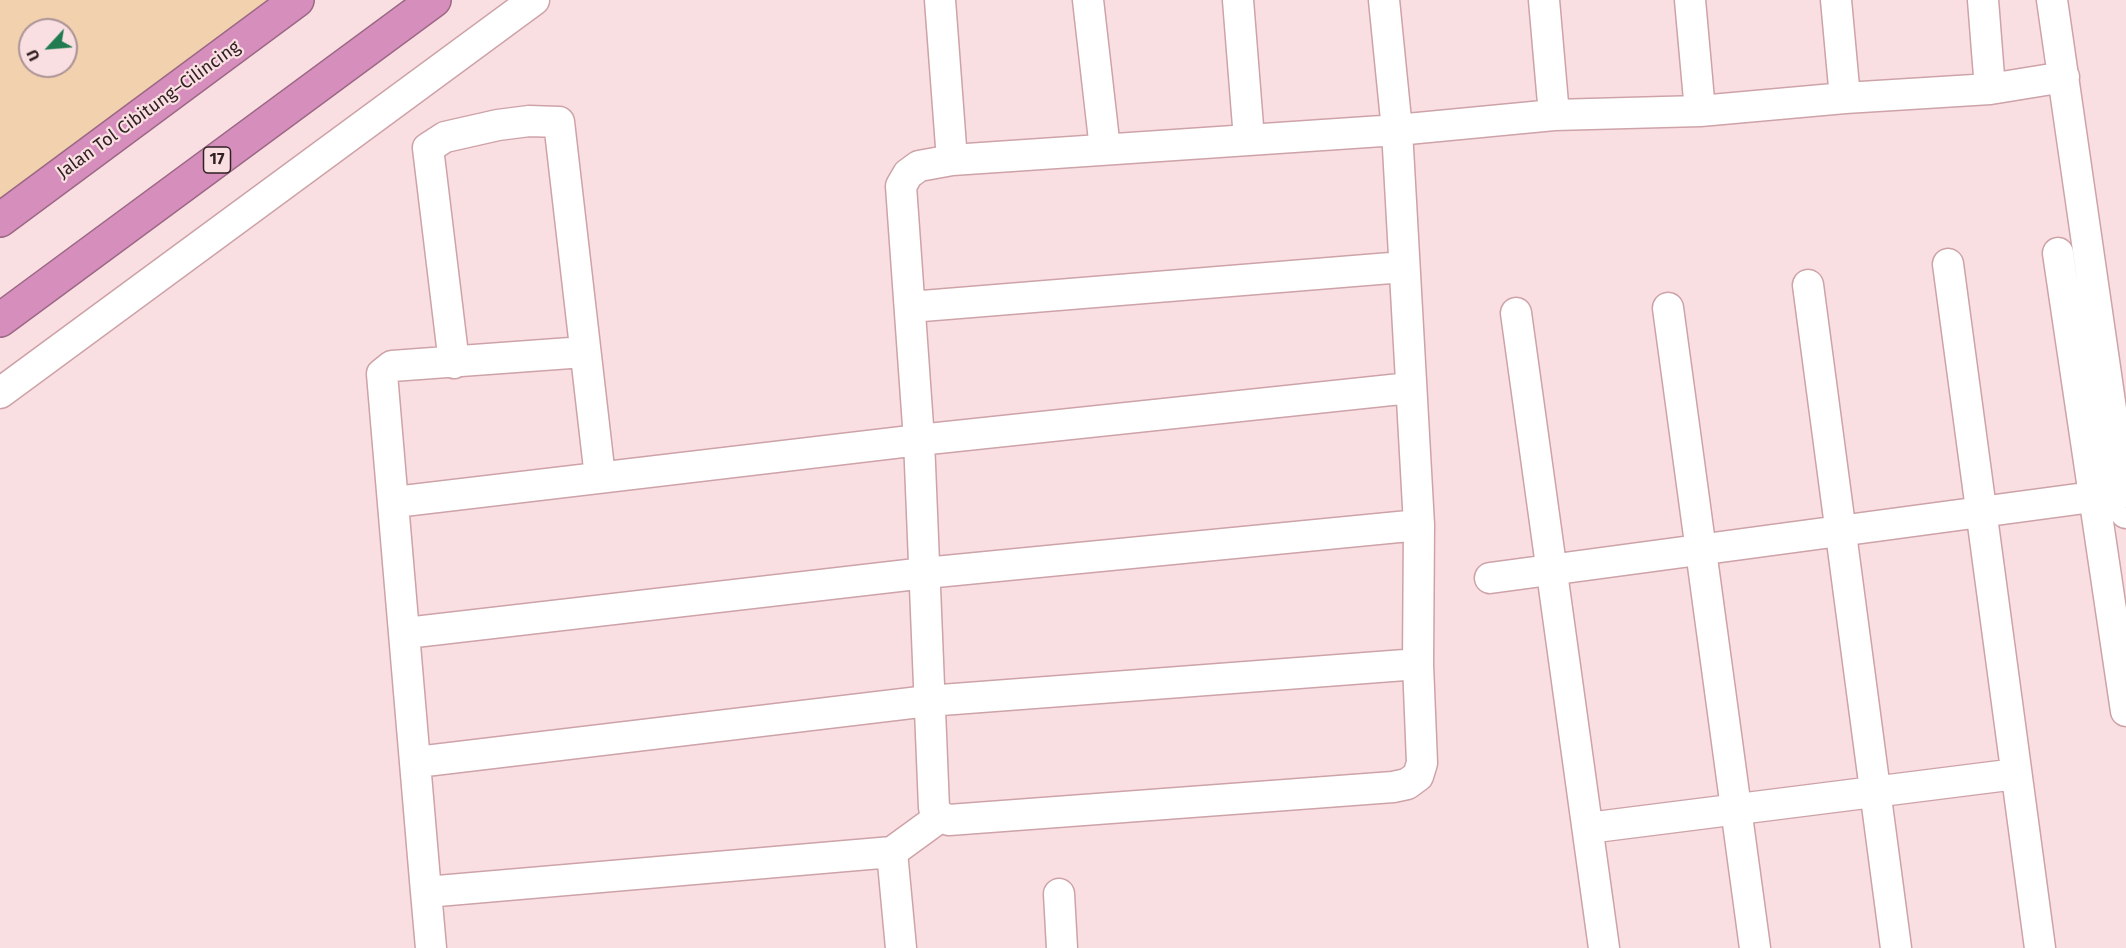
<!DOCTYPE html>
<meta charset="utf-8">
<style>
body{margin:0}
#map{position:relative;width:2126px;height:948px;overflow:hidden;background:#fadfe2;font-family:"Fira Sans",sans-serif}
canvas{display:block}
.north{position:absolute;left:18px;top:18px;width:60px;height:60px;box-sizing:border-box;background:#fadfe2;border:2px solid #aa9396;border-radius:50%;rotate:244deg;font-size:16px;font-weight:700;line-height:24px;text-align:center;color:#312123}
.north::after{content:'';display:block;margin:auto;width:21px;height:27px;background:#207b51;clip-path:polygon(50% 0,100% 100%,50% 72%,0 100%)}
</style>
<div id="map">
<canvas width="2126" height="948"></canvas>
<div class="north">U</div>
</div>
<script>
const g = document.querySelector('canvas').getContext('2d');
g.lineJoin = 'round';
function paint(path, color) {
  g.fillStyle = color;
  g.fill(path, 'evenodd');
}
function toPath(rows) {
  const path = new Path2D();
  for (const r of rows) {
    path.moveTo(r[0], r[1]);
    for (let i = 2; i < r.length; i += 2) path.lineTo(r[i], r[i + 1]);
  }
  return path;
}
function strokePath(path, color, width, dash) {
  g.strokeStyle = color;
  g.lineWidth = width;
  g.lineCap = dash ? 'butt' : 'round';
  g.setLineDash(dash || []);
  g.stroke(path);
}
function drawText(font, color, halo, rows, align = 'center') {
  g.font = font + ' "Fira Sans",sans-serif';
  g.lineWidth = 4.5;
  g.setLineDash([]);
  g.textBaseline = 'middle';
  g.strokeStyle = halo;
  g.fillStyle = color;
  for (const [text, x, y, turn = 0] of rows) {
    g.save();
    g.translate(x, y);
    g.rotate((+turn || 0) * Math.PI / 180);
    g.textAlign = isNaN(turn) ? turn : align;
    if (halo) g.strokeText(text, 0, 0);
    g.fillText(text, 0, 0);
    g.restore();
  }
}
paint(toPath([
 [0,0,297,0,0,220],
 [30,30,66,30,66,66,30,66]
]), '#f2d1ae');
const street = toPath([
 [940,0,952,160,1397,130,1554,115,1700,111,1845,98,1990,89,2064,77],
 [1088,0,1105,149],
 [1238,0,1249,139],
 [1544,0,1554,115],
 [1690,0,1700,111],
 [1836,0,1845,98],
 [1983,0,1990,89],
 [2052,0,2126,513],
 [952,160,919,166,908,174,901,186,919,440,934,808,940,817,949,820,1393,787,1407,784,1418,776,1422,763,1418,664,1419,525,1397,130,1384,0],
 [2058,253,2126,711],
 [1948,264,2040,948],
 [1808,285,1896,948],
 [910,307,1403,267],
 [1668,308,1755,948],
 [1516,313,1604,948],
 [454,363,428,148,445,137,498,125,529,121,559,122,600,477],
 [0,393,534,0],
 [395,502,919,440,1410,388],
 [1490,578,2122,493],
 [406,633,925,573,1419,525],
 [417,762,928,701,1418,664],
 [1588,828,2016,774],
 [892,852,901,948],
 [426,892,382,374,392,366,584,352],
 [1059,894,1062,948],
 [431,948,426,892,892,852,940,817]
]);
const highway = toPath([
 [0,220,297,0],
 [0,320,434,0]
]);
strokePath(street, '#cda3a8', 33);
strokePath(highway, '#9c6886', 36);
strokePath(street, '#fff', 30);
strokePath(highway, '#d68fbc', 33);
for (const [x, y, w] of [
 [217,160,27]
]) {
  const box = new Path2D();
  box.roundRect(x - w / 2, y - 13, w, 26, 4.5);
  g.fillStyle = '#fadfe2';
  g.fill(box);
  strokePath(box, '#312123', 1.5);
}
drawText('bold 16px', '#312123', null, [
 ["17",217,160]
]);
drawText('18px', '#312123', '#fadfe2', [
 ["Jalan Tol Cibitung–Cilincing",149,110,-36]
]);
</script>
